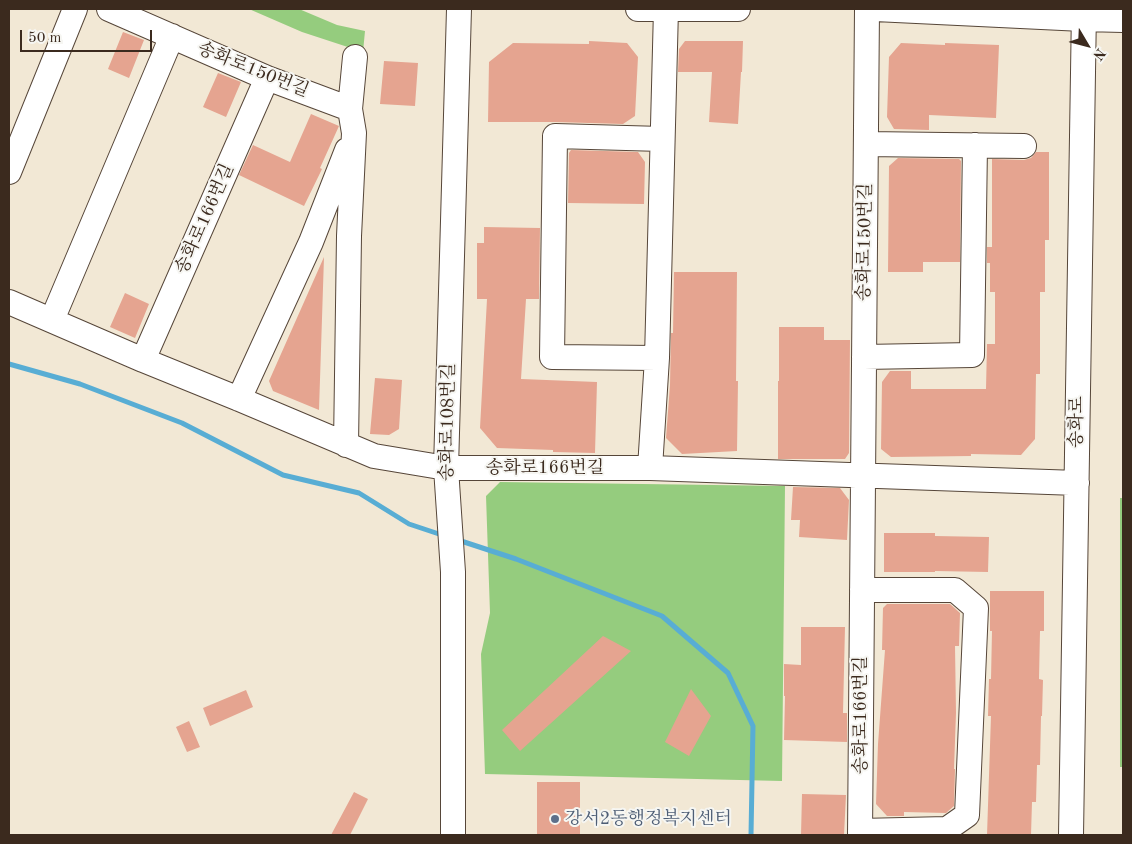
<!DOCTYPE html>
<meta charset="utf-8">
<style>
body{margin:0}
#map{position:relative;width:1132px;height:844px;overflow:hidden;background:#f2e8d5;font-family:"Old Standard TT",serif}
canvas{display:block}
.frame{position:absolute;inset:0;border:10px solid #3b2a1e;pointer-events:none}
.north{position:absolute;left:1062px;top:20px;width:50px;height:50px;-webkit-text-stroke:4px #f6f6f2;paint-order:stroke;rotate:127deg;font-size:14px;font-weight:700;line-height:20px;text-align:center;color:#3b2a1e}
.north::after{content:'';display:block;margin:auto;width:18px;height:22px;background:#3b2a1e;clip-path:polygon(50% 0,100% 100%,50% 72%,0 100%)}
.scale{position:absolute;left:20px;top:30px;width:132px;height:22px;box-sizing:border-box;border:2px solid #3b2a1e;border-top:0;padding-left:6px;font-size:15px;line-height:18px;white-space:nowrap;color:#3b2a1e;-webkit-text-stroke:4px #f6f6f2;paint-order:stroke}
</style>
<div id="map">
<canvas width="1132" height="844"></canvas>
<div class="frame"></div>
<div class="north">N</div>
<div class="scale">50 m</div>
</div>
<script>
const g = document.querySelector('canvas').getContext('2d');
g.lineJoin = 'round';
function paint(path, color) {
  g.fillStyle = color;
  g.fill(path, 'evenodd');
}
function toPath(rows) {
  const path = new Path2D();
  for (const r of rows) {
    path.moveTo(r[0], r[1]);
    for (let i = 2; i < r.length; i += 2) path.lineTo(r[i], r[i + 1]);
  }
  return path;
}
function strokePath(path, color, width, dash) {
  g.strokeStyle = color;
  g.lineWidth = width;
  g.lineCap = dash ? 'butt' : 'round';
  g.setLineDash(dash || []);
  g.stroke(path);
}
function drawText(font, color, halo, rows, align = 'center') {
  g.font = font + ' "Old Standard TT","Noto Serif KR",serif';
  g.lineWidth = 4;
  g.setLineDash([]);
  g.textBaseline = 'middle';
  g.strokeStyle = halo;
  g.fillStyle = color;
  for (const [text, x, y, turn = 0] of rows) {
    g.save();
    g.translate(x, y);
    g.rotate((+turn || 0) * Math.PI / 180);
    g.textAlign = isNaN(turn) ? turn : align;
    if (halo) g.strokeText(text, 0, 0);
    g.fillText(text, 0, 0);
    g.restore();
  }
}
paint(toPath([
 [249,9,299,9,337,25,365,31,363,52,302,32],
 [500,482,785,486,782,781,485,774,481,654,490,613,486,496],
 [1120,498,1123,498,1123,767,1120,767]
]), '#95cc7e');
strokePath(toPath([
 [9,364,80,384,182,423,283,475,359,493,409,524,445,536],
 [458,540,516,559,662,616,728,673,753,726,751,835]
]), '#58add4', 5);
paint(toPath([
 [123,32,144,40,129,78,108,69],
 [589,41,627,43,638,57,635,116,623,124,555,122,488,122,489,62,513,43,589,44],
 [685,41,743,41,742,72,741,72,738,124,709,122,712,72,678,72,679,49],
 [901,43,945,45,945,43,999,45,996,118,929,115,929,130,894,129,887,117,889,57],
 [384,61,418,63,415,106,380,104],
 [218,73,241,82,226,117,203,107],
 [311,114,339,126,320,168,322,169,304,206,239,175,253,145,290,162],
 [571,150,638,152,645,162,644,204,568,203,569,153],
 [1036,152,1049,152,1049,240,1045,240,1045,292,1040,292,1040,374,1036,374,1035,439,1021,455,971,454,971,456,891,457,881,449,882,382,890,371,911,371,911,389,986,389,987,344,995,344,995,292,990,292,990,263,987,263,987,247,992,247,992,159,1024,160,1031,158],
 [898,158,959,159,961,161,960,262,923,262,923,272,888,272,889,166],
 [484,227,540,228,539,299,526,299,521,379,597,382,595,453,553,452,553,450,497,448,480,428,487,299,477,299,477,243,484,243],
 [324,257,319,410,273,391,269,381],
 [674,272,737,272,736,381,738,381,737,451,682,454,666,438,670,385,671,333,673,333],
 [125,293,149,304,135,338,110,327],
 [779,327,824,327,824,340,850,340,849,453,845,459,778,459,778,381,779,381],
 [375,378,402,380,399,429,389,435,370,434],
 [793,487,840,488,849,500,847,540,799,537,800,520,791,520],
 [884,533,935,533,935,536,989,537,988,572,935,571,935,572,884,572],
 [990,591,1044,591,1044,631,1040,631,1039,679,1043,680,1042,716,1041,716,1040,765,1037,765,1036,802,1032,802,1031,835,987,835,991,716,988,716,989,679,991,679,992,631,990,631],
 [887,604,950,604,960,613,959,646,955,646,956,713,954,769,955,769,954,806,946,813,904,812,904,816,887,816,876,804,878,744,885,650,882,650,883,608],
 [801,627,845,627,843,713,847,713,847,742,784,740,785,696,784,696,784,664,801,665],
 [603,636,631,651,520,751,502,730],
 [691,689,711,716,689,756,665,742],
 [246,690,253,707,210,726,203,708],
 [189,721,200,747,187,752,176,727],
 [537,782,580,782,580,835,537,835],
 [354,792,368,799,350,835,331,835],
 [802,794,846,795,844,835,801,835]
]), '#e5a490');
const minor = toPath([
 [109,9,267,78,350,109],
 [638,9,738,9],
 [875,9,1083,19,1123,20],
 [866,144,1024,146],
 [9,172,75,9],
 [9,302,143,360,239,399,374,456,446,468,650,468,1077,483],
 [52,320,172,36],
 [864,357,972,355,975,145],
 [657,358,552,357,555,136,662,139],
 [143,360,267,78],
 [239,399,311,242,347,150],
 [346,445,349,236,354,133,350,109,355,57],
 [650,468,657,358,666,9],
 [860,831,947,829,967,815,976,608,955,590,862,590],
 [453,835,453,572,446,468,459,9],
 [860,835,867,9],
 [1071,835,1084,9]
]);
strokePath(minor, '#564639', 26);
strokePath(minor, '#fff', 24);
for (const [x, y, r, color] of [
 [555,819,5,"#5c6f8a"]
]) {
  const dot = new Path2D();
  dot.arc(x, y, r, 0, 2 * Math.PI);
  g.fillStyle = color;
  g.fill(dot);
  strokePath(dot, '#f6f6f2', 2);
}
drawText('18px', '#3b2a1e', '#f6f6f2', [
 ["송화로150번길",253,70,22],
 ["송화로166번길",205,219,-66],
 ["송화로150번길",865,242,-89],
 ["송화로108번길",448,422,-89],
 ["송화로",1077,422,-89],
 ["송화로166번길",545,468],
 ["송화로166번길",861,715,-90]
]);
drawText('18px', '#4e5e75', '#f6f6f2', [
 ["강서2동행정복지센터",565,819]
], 'left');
</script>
